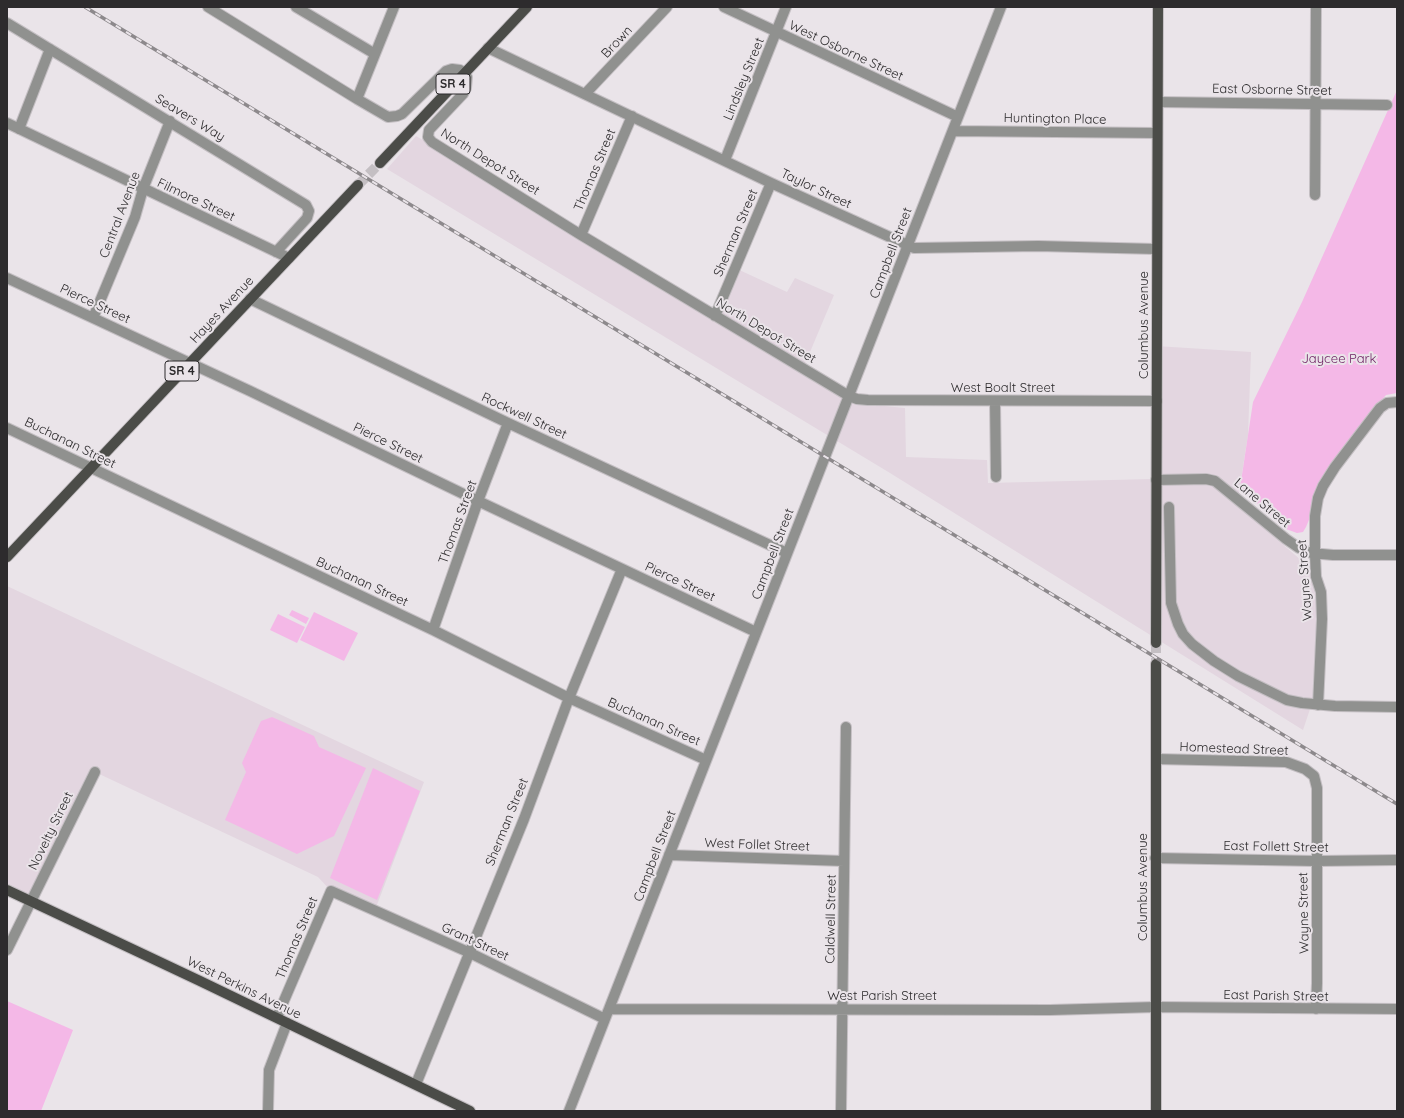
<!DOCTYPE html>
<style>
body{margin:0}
#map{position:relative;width:1404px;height:1118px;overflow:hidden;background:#eae4e9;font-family:Quicksand,sans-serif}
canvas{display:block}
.frame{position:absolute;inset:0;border:8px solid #2d2b2d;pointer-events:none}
</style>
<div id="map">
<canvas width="1404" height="1118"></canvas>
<div class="frame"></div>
</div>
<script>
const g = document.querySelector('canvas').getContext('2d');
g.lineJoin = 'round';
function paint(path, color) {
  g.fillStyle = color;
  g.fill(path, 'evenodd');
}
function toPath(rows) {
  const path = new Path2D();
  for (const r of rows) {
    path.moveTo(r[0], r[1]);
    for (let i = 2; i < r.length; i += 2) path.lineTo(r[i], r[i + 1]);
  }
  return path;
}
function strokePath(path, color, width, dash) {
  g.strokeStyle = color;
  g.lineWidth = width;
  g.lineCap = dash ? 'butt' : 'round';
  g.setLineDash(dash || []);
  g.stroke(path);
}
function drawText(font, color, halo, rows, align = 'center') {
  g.font = font + ' Quicksand,sans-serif';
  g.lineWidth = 4;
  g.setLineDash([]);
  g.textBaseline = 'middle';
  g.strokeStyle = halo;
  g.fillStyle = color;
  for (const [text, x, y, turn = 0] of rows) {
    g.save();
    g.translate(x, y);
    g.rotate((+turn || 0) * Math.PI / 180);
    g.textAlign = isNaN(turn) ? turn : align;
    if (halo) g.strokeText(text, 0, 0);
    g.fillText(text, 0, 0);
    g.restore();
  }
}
paint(toPath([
 [416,136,715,312,735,268,787,292,795,278,834,295,802,371,854,403,905,408,906,457,987,460,988,483,1152,479,1156,346,1251,352,1248,435,1237,505,1309,567,1318,608,1315,694,1303,730,890,473,387,169],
 [7,586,424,782,375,910,331,891,318,877,95,772,30,902,7,890]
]), '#e3d6e0');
paint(toPath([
 [1397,90,1397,393,1386,395,1369,415,1311,515,1306,527,1303,532,1297,533,1286,529,1240,488,1253,402,1302,302],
 [292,610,309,618,306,624,289,615],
 [314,612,358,633,344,661,300,640],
 [278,614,305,627,297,643,270,630],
 [272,717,314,736,319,747,366,768,334,836,297,854,225,820,246,772,242,763,261,721],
 [373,768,420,791,377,900,330,878],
 [7,1001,73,1030,41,1111,7,1111]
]), '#f4b8e7');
strokePath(toPath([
 [358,185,380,163],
 [1156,643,1156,664]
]), '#c4bfc3', 10, [10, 5]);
const minor = toPath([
 [208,7,357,99,388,117,397,116,402,114,446,71,452,69,460,70,464,73,467,77,466,88,463,94,429,130,428,137,432,142,581,235,849,396,857,399,868,400,1157,401],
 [296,7,375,54],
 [724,7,958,117],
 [7,23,306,205,309,211,307,218,276,252],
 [488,48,771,183,914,248,1038,246,1156,249],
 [585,94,667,7],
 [357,99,394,7],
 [1158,102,1387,105],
 [7,123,289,258],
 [19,129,50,49],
 [953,131,1157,133],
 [725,160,786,7],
 [1315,195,1316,7],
 [581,235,632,116],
 [7,278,250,391,478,501,756,632],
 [250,299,508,423,787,553],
 [715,316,771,183],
 [93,318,135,217,143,189,170,121],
 [995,401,996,477],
 [7,428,433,630,569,698,706,760],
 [1156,480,1206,479,1215,481,1286,539,1299,548,1311,553,1333,555,1397,555],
 [1169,507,1171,603,1178,624,1183,634,1192,644,1214,661,1238,676,1287,700,1302,703,1335,706,1397,707],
 [433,630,478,501,508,423],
 [1318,705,1322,619,1321,592,1316,577,1315,554,1315,516,1318,498,1323,486,1335,467,1380,408,1387,403,1397,402],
 [1156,759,1286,762,1305,769,1314,776,1317,788,1317,983,1316,1009],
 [669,855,844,861],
 [1155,858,1316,861,1397,860],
 [7,950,95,772],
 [609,1009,1050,1010,1156,1007,1397,1009],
 [277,1017,331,891,468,952,605,1019],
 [416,1084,524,819,569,698,622,569],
 [268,1111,269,1070,287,1023],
 [569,1111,1001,7],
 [841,1111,846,727]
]);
const major = toPath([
 [380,163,527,7],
 [7,557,358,185],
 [1156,643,1158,7],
 [1156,664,1156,1111],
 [7,890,200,981,470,1111]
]);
strokePath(minor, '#c4bfc3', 12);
strokePath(major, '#c4bfc3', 12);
strokePath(minor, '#90918f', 10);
strokePath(major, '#4b4c48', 10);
const rail = toPath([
 [85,7,1397,804]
]);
strokePath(rail, '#8d898c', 3.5);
strokePath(rail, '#eae4e9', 2, [6]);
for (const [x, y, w] of [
 [453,84,34],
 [182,371,34]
]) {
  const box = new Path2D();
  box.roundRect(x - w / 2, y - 10, w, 20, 3);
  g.fillStyle = '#eae4e9';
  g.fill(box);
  strokePath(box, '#2d2b2d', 1);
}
drawText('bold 12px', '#2d2b2d', null, [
 ["SR 4",453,84],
 ["SR 4",182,371]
]);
drawText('13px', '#2d2b2d', '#eae4e9', [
 ["Brown",617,42,-47],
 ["West Osborne Street",846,51,25],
 ["Lindsley Street",744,79,-68],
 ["East Osborne Street",1272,90,1],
 ["Seavers Way",190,118,31],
 ["Huntington Place",1055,119,1],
 ["North Depot Street",490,162,32],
 ["Thomas Street",595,170,-67],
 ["Taylor Street",816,189,25],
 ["Filmore Street",196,200,25],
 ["Central Avenue",120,215,-69],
 ["Sherman Street",736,233,-67],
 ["Campbell Street",891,253,-69],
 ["Pierce Street",95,304,25],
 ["Hayes Avenue",222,310,-47],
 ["Columbus Avenue",1144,325,-90],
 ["North Depot Street",766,331,31],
 ["West Boalt Street",1003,388],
 ["Rockwell Street",524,416,25],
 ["Buchanan Street",70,443,26],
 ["Pierce Street",388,443,26],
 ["Lane Street",1262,503,40],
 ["Thomas Street",458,522,-70],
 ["Campbell Street",773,554,-69],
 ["Wayne Street",1305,580,-94],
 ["Buchanan Street",362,582,25],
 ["Pierce Street",680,582,25],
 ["Buchanan Street",654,722,24],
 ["Homestead Street",1234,749,2],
 ["Sherman Street",507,822,-68],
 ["Novelty Street",51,831,-64],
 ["West Follet Street",757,845,2],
 ["East Follett Street",1276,847,1],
 ["Campbell Street",655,856,-69],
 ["Columbus Avenue",1143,887,-90],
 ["Wayne Street",1304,913,-91],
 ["Caldwell Street",831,919,-89],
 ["Thomas Street",297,938,-67],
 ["Grant Street",475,942,25],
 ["West Perkins Avenue",244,988,26],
 ["West Parish Street",882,996],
 ["East Parish Street",1276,996,1]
]);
drawText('13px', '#6e2163', '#eae4e9', [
 ["Jaycee Park",1339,359]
]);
</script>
